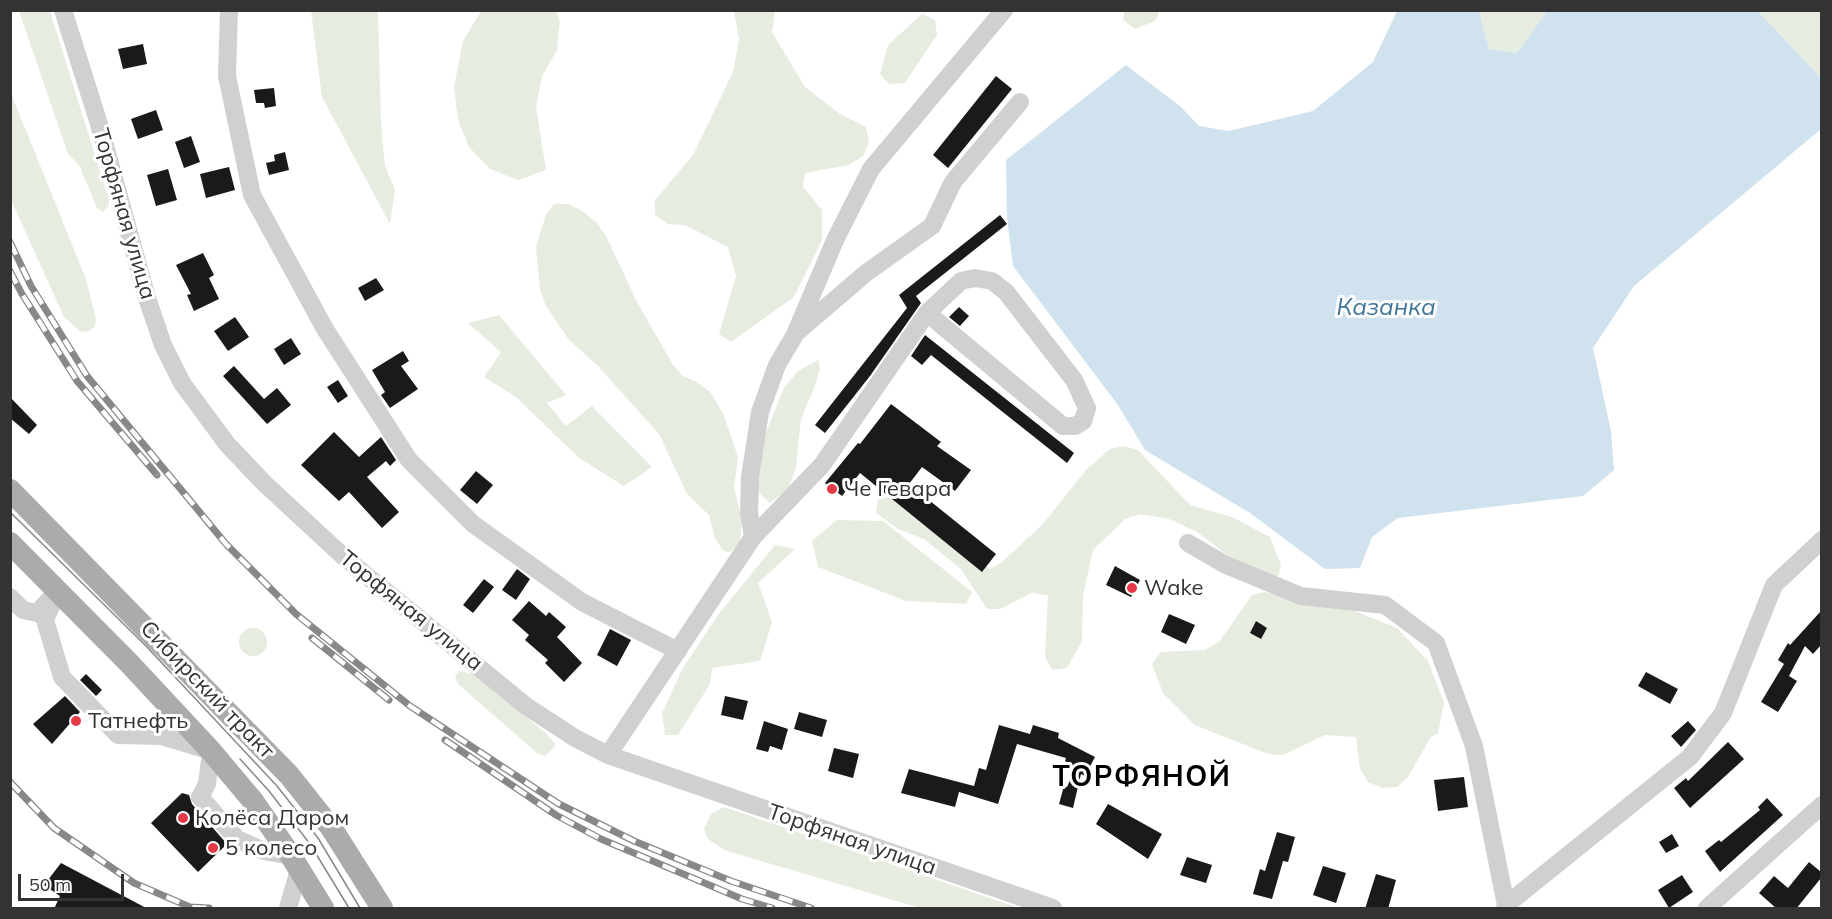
<!DOCTYPE html>
<meta charset="utf-8">
<style>
body{margin:0}
#map{position:relative;width:1832px;height:919px;overflow:hidden;background:#fff;font-family:Mulish,sans-serif}
canvas{display:block}
.frame{position:absolute;inset:0;border:12px solid #333;pointer-events:none}
.scale{position:absolute;left:18px;top:874px;width:106px;height:27px;box-sizing:border-box;border:3px solid #333;border-top:0;padding-left:8px;font-size:18px;line-height:21px;white-space:nowrap;color:#333;-webkit-text-stroke:4px #fff;paint-order:stroke}
</style>
<div id="map">
<canvas width="1832" height="919"></canvas>
<div class="frame"></div>
<div class="scale">50 m</div>
</div>
<script>
const g = document.querySelector('canvas').getContext('2d');
g.lineJoin = 'round';
function paint(path, color) {
  g.fillStyle = color;
  g.fill(path, 'evenodd');
}
function toPath(rows) {
  const path = new Path2D();
  for (const r of rows) {
    if (r.length === 3) {
      path.moveTo(r[0] + r[2], r[1]);
      path.arc(r[0], r[1], r[2], 0, 2 * Math.PI);
      continue;
    }
    path.moveTo(r[0], r[1]);
    for (let i = 2; i < r.length; i += 2) path.lineTo(r[i], r[i + 1]);
  }
  return path;
}
function strokePath(path, color, width, dash) {
  g.strokeStyle = color;
  g.lineWidth = width;
  g.lineCap = dash ? 'butt' : 'round';
  g.setLineDash(dash || []);
  g.stroke(path);
}
function drawText(font, color, halo, rows, align = 'center') {
  g.font = font + ' Mulish,sans-serif';
  g.lineWidth = 6;
  g.setLineDash([]);
  g.textBaseline = 'middle';
  g.strokeStyle = halo;
  g.fillStyle = color;
  for (const [text, x, y, turn = 0] of rows) {
    g.save();
    g.translate(x, y);
    g.rotate((+turn || 0) * Math.PI / 180);
    g.textAlign = isNaN(turn) ? turn : align;
    if (halo) g.strokeText(text, 0, 0);
    g.fillText(text, 0, 0);
    g.restore();
  }
}
paint(toPath([
 [1125,10,1159,11,1159,13,1155,21,1135,29,1123,20],
 [19,11,50,11,109,200,108,207,103,212,97,208,79,165,68,154],
 [311,11,378,11,381,124,385,166,395,190,390,224,322,97],
 [481,11,556,11,560,21,557,50,542,76,536,107,546,170,518,180,490,169,469,147,458,120,454,87,463,41],
 [734,11,775,11,772,32,805,87,840,114,866,127,869,142,863,156,849,165,805,173,803,187,822,210,822,240,794,297,731,342,719,334,736,276,728,247,685,225,668,224,655,215,655,200,693,155,733,72,739,39],
 [1479,11,1547,11,1517,53,1489,49],
 [1758,11,1821,11,1821,78],
 [922,14,935,20,937,35,905,83,889,84,880,74,888,45],
 [10,91,86,279,96,319,95,326,89,331,81,332,64,317,11,200],
 [554,204,569,204,582,211,596,222,606,236,637,302,673,365,683,376,697,382,710,392,723,413,738,457,734,488,742,519,740,543,730,552,723,551,715,538,709,515,687,494,659,434,598,366,569,340,546,306,540,290,536,246,546,215],
 [499,315,566,395,547,403,566,426,592,406,652,467,624,486,579,458,516,397,484,377,501,352,468,323],
 [818,360,820,368,816,383,801,419,796,468,788,489,770,503,759,493,756,478,763,440,784,388,798,371],
 [1124,446,1138,450,1190,505,1232,517,1270,537,1281,565,1277,580,1245,568,1197,532,1169,519,1140,514,1125,519,1093,550,1083,596,1082,641,1067,668,1052,670,1045,656,1048,595,1031,593,1000,609,987,609,961,569,924,539,898,529,876,513,878,499,892,497,990,569,1002,562,1042,525,1087,469,1110,449],
 [837,520,883,521,972,592,966,604,906,601,818,567,812,541],
 [775,545,795,549,758,583,772,622,760,661,712,668,710,684,678,735,665,735,662,713,683,668,718,615],
 [1265,592,1355,611,1397,628,1428,661,1444,703,1438,733,1431,737,1408,777,1397,787,1382,788,1368,782,1360,769,1356,737,1325,735,1283,755,1268,754,1195,725,1163,693,1152,664,1161,652,1205,650,1219,642,1252,595],
 [253,642,14],
 [459,671,473,674,547,734,556,745,545,756,538,754,458,684,455,677],
 [724,807,1019,908,920,908,724,850,708,839,704,829,711,814]
]), '#e6ecdf');
paint(toPath([
 [1397,11,1479,11,1489,49,1517,53,1547,11,1758,11,1821,78,1821,129,1634,286,1593,348,1611,431,1614,470,1583,496,1398,518,1372,537,1360,568,1325,569,1250,513,1145,450,1118,405,1013,266,1007,217,1006,160,1126,65,1181,107,1199,126,1229,131,1313,111,1373,62]
]), '#cfe2ee');
paint(toPath([
 [143,44,147,64,123,69,118,49],
 [996,76,1012,89,948,168,933,155],
 [274,88,276,106,265,108,264,103,256,103,254,90],
 [156,110,163,130,138,139,131,119],
 [191,136,200,162,184,168,175,142],
 [285,152,289,170,269,175,266,163,275,161,274,155],
 [229,167,235,190,206,198,200,174],
 [168,169,177,200,156,206,147,175],
 [1000,215,1007,224,916,296,921,303,870,376,825,433,815,425,907,308,899,295],
 [203,253,214,275,209,278,219,299,194,311,187,295,191,294,176,265],
 [376,278,384,290,365,301,358,288],
 [959,307,969,316,960,326,949,317],
 [235,317,249,337,228,351,214,331],
 [925,335,1074,453,1067,463,931,355,922,365,911,356],
 [291,338,301,354,284,365,274,349],
 [403,351,409,361,401,366,418,389,390,408,381,395,385,392,372,370],
 [234,366,264,399,277,388,291,405,267,424,223,376],
 [338,380,348,396,338,403,327,387],
 [10,397,37,425,29,434,10,418],
 [891,404,941,442,937,446,971,470,955,491,922,467,909,484,996,554,982,572,860,473,842,496,825,483,858,443,860,444],
 [334,432,359,457,381,437,396,460,390,466,386,461,367,477,399,512,382,528,349,492,339,501,301,465],
 [476,471,493,485,477,504,460,490],
 [1115,566,1140,580,1131,597,1106,585],
 [517,569,530,579,516,600,502,590],
 [484,579,494,587,473,613,463,605],
 [529,601,546,616,549,612,566,627,557,637,582,663,564,682,545,663,548,660,525,640,529,635,512,620],
 [1821,611,1821,645,1813,654,1805,646,1789,676,1797,681,1778,712,1761,702,1784,664,1778,660,1788,643,1790,645],
 [1169,614,1195,625,1186,644,1161,632],
 [1256,621,1267,628,1261,639,1250,633],
 [610,629,631,640,617,666,597,655],
 [1646,672,1678,689,1670,704,1638,686],
 [86,674,102,690,96,696,80,680],
 [65,696,80,712,52,744,33,724],
 [725,696,748,701,743,720,721,715],
 [799,712,827,720,822,737,794,729],
 [764,721,788,729,782,750,770,746,768,752,756,749],
 [1688,721,1696,730,1681,747,1671,736],
 [999,725,1030,734,1033,725,1059,733,1058,738,1095,757,1085,776,1081,774,1073,808,1059,804,1064,786,1067,787,1076,767,1065,761,1066,758,1017,744,998,804,959,792,955,807,901,793,909,769,974,786,979,768,986,770],
 [1728,742,1744,759,1690,808,1674,788,1686,778,1688,781],
 [834,748,859,754,853,778,828,771],
 [1464,777,1468,807,1438,811,1434,780],
 [182,793,189,795,192,804,227,844,198,872,151,823],
 [1767,798,1783,815,1720,872,1705,851,1719,840,1721,842,1760,810,1758,807],
 [1108,804,1162,834,1148,859,1096,824],
 [1277,832,1295,837,1288,862,1283,861,1272,899,1253,894,1260,869,1265,871],
 [1672,834,1679,846,1666,853,1659,842],
 [1187,857,1212,865,1206,883,1180,875],
 [1809,862,1821,872,1821,878,1796,909,1777,909,1759,893,1774,876,1788,888],
 [61,863,148,909,54,909,60,896,44,885],
 [1323,866,1346,873,1336,903,1313,895],
 [1376,874,1396,880,1388,909,1365,909],
 [1682,875,1693,892,1669,908,1658,890]
]), '#1a1a1a');
strokePath(toPath([
 [63,10,99,124,147,298,163,345,182,383,227,444,264,483,345,558,526,706,575,738,608,755,1053,908],
 [229,10,227,76,252,195,325,329,409,460,473,524,582,602,678,651],
 [796,332,836,238,871,169,1004,10],
 [753,537,749,513,750,477,760,412,777,365,796,333,866,273,932,226,953,182,1020,102],
 [1188,543,1226,565,1301,596,1385,605,1436,643,1474,746,1506,905],
 [58,590,45,620,62,677,118,735,161,736,211,751,207,784,200,797,237,839,264,851,291,856],
 [10,597,23,610,37,613,51,598],
 [608,755,753,537,822,465,927,313,1063,426,1075,426,1083,421,1087,408,1074,380,1006,292,992,281,975,278,961,281,927,313],
 [288,908,299,870],
 [1505,908,1506,905,1690,757,1723,713,1774,585,1822,540],
 [1707,908,1822,805]
]), '#d0d0d0', 18);
strokePath(toPath([
 [10,490,289,775,332,829,382,908],
 [10,543,129,663,211,751,253,801,291,856,323,908]
]), '#ababab', 22);
strokePath(toPath([
 [10,512,146,646,277,786,318,838,360,908],
 [240,759,269,791,310,844,349,908]
]), '#888', 1.5);
const rail = toPath([
 [10,242,31,286,87,376,226,544,296,614,410,706,559,804,634,841,731,881,811,908],
 [10,271,22,294,77,381,157,475],
 [312,638,389,700],
 [445,740,556,815,601,839,742,899,772,908],
 [10,782,54,828,134,883,190,907,209,908]
]);
strokePath(rail, '#888', 7);
strokePath(rail, '#fff', 4.5, [14]);
for (const [x, y, r, color] of [
 [832,489,6,"#e63946"],
 [1132,588,6,"#e63946"],
 [76,721,6,"#e63946"],
 [183,818,6,"#e63946"],
 [213,848,6,"#e63946"]
]) {
  const dot = new Path2D();
  dot.arc(x, y, r, 0, 2 * Math.PI);
  g.fillStyle = color;
  g.fill(dot);
  strokePath(dot, '#fff', 2);
}
drawText('22px', '#333', '#fff', [
 ["Торфяная улица",124,214,74],
 ["Торфяная улица",411,611,39],
 ["Сибирский тракт",207,690,46],
 ["Торфяная улица",852,840,19]
]);
drawText('22px', '#333', '#fff', [
 ["Че Гевара",844,489],
 ["Wake",1144,588],
 ["Татнефть",88,721],
 ["Колёса Даром",195,818],
 ["5 колесо",225,848]
], 'left');
drawText('italic 24px', '#3f7597', '#fff', [
 ["Казанка",1386,308]
]);
g.letterSpacing = '1.5px';
drawText('bold 28px', '#000', '#fff', [
 ["ТОРФЯНОЙ",1142,778]
]);
g.letterSpacing = '0px';
</script>
